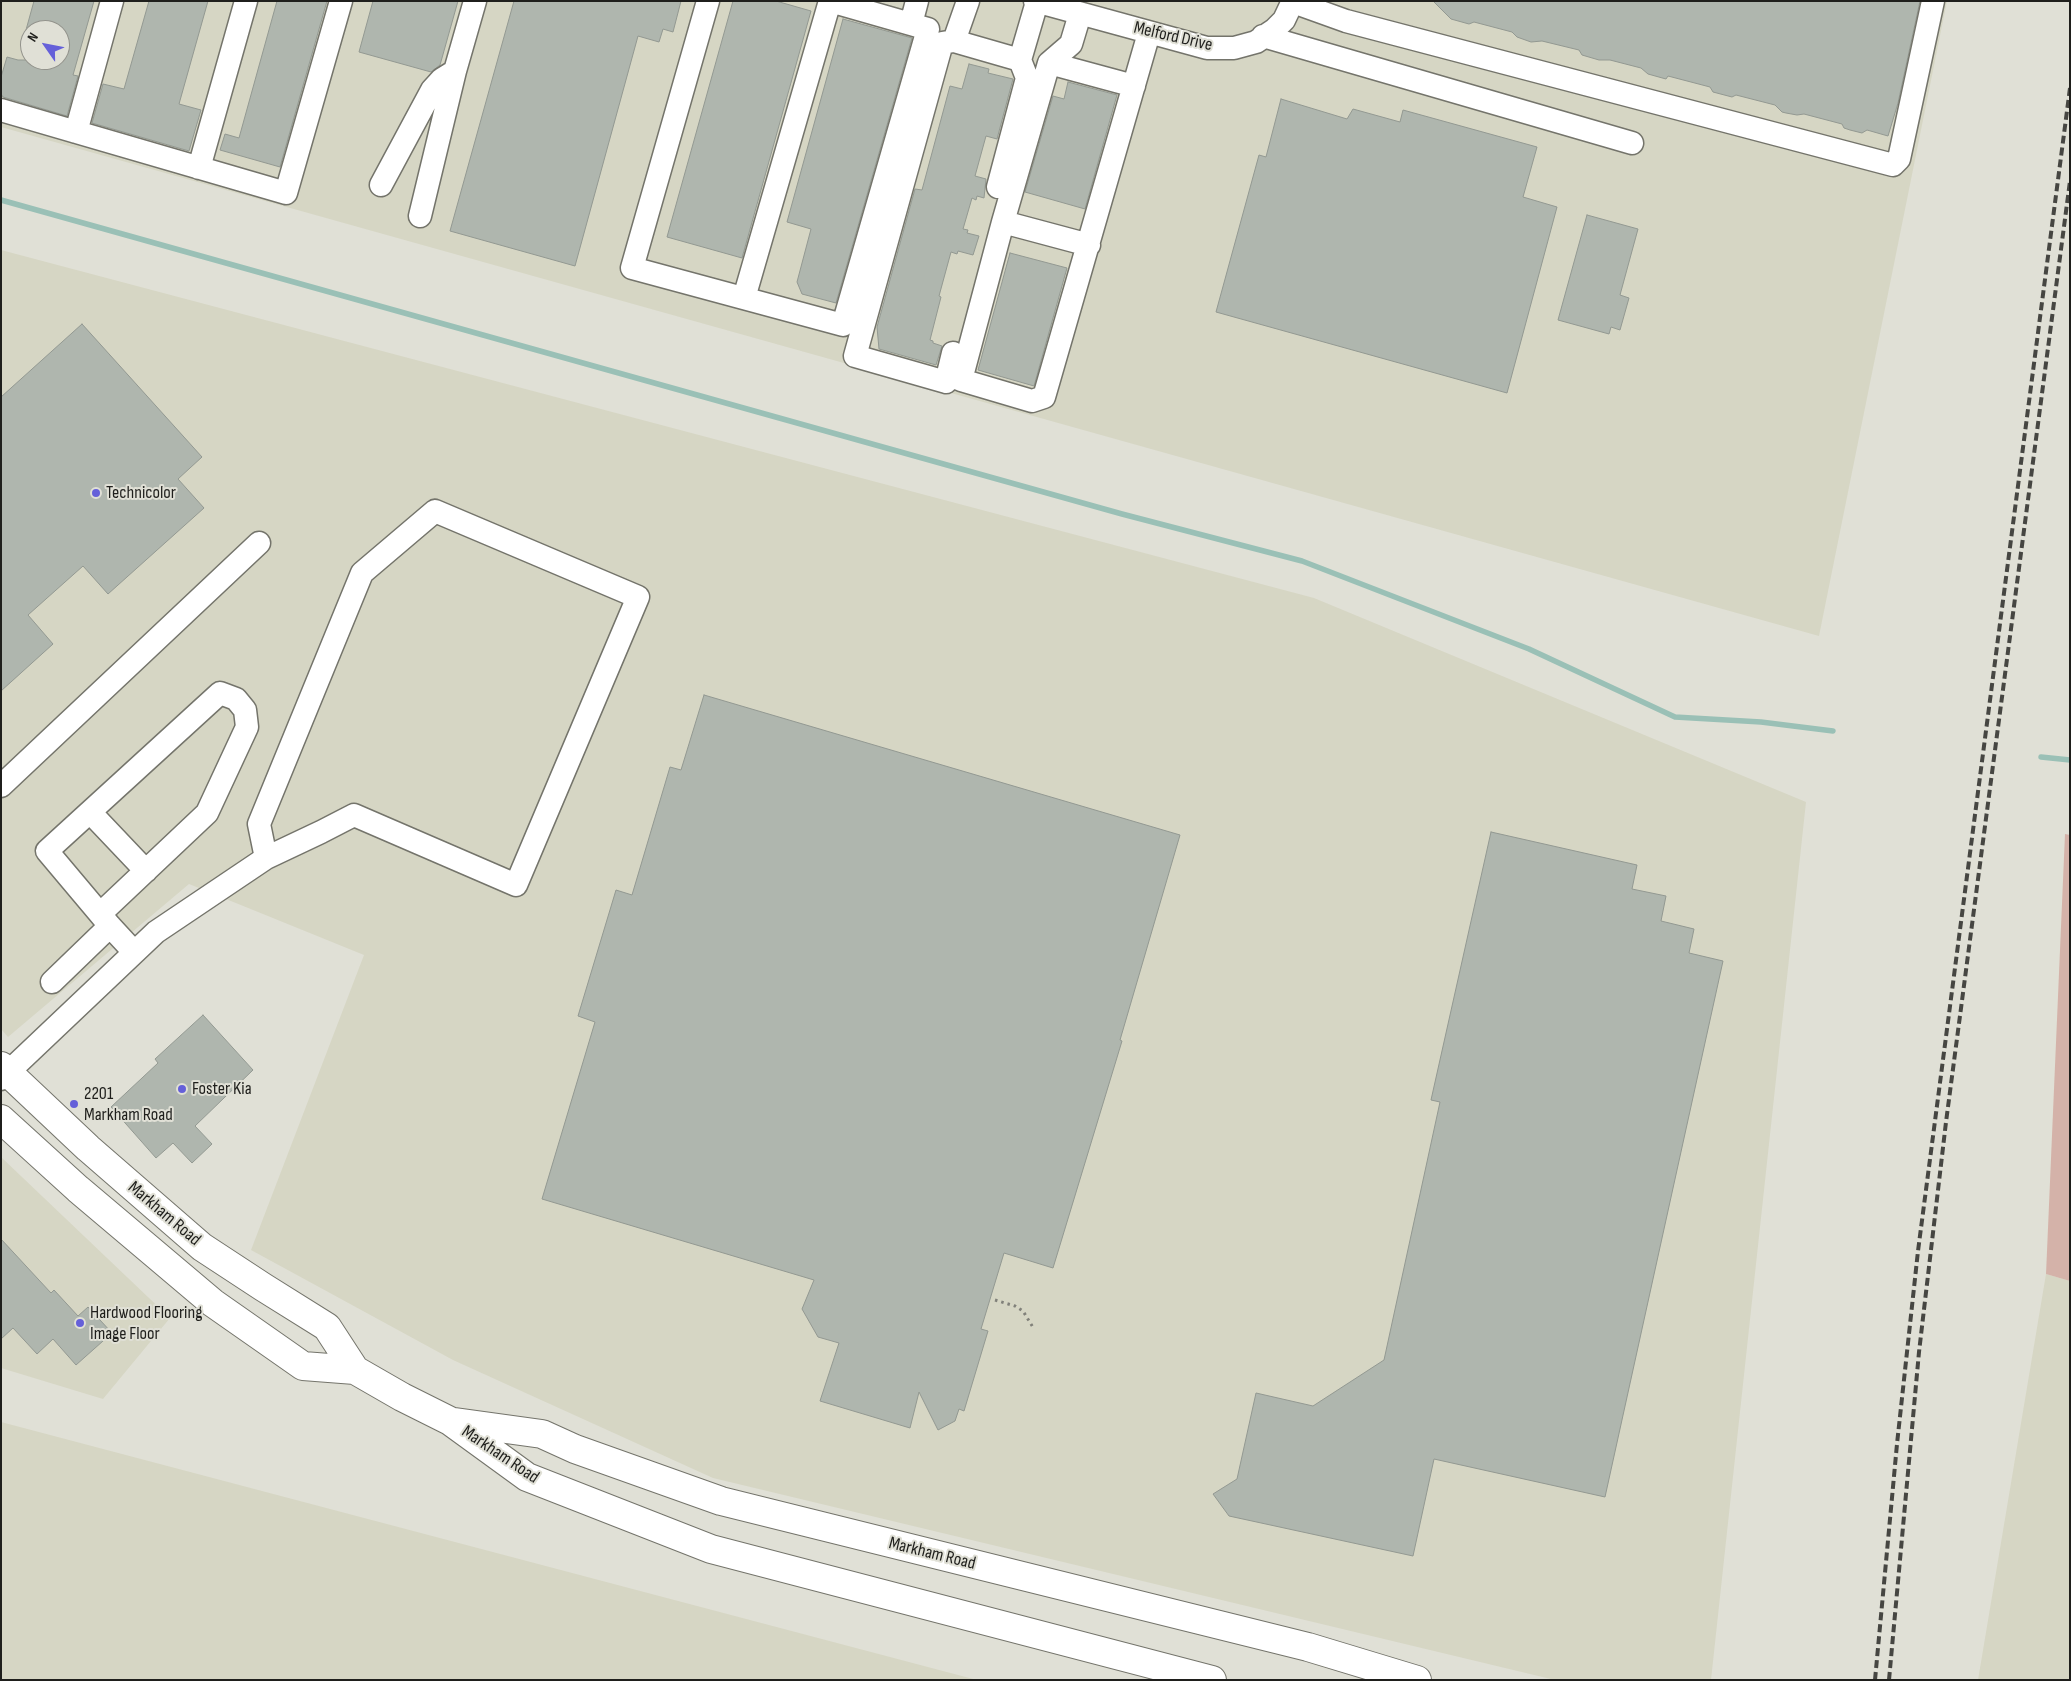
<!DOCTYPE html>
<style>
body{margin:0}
#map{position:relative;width:2071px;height:1681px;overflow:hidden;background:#e0e0d6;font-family:"Sofia Sans Condensed",sans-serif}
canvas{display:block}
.frame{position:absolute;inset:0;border:2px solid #1f1f1c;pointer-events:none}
.north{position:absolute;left:20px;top:20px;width:50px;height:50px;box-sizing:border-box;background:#e0e0d6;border:1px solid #93938c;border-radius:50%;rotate:303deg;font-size:14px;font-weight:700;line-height:20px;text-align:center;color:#1f1f1c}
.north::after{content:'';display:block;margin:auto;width:18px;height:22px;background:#6560d9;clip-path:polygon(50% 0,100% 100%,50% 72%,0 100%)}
</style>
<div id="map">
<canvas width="2071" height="1681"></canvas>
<div class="frame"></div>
<div class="north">N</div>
</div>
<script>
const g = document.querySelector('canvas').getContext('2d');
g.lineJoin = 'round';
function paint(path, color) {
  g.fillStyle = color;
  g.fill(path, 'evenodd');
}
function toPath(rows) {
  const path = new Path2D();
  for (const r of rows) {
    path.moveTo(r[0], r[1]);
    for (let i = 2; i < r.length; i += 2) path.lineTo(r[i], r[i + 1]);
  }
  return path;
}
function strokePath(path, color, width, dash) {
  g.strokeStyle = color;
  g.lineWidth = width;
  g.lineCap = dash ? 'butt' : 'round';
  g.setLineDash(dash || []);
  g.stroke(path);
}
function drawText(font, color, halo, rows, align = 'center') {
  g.font = font + ' "Sofia Sans Condensed",sans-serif';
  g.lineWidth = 4;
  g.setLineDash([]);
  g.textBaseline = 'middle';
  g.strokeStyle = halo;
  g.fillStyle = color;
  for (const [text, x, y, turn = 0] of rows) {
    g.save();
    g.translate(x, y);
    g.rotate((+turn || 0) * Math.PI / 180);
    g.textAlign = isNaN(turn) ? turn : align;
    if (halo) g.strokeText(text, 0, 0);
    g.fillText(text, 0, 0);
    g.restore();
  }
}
paint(toPath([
 [1,1,1947,1,1819,636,1,127],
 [30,30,60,30,60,60,30,60],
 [1,250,1314,598,1806,802,1711,1680,1555,1680,713,1478,453,1360,251,1250,364,955,189,884,8,1037,1,1029],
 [1,1157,170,1318,103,1399,1,1368],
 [2046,1274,2070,1281,2070,1680,1978,1680],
 [1,1422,977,1680,1,1680]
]), '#d6d6c4');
paint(toPath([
 [2065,834,2070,835,2070,1281,2046,1274]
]), '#d4b2a9');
strokePath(toPath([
 [1,200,1122,514,1302,561,1529,649,1675,717,1761,722,1833,731],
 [2041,757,2070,760]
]), '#9ac0b6', 5.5);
const building = toPath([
 [34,1,94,1,73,75,78,76,67,116,3,97,1,94,1,77,7,57,18,60,60,60,60,30,26,30,34,1],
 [149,1,208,1,179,104,201,110,189,151,92,123,103,84,124,89,149,1],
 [277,1,327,1,280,167,220,150,225,134,239,138,277,1],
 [373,1,458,1,440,65,431,72,359,52,373,1],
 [514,1,681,1,673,32,663,29,659,42,638,36,575,266,450,231,514,1],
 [733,1,776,1,811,11,742,258,667,237,733,1],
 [1433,1,1920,1,1898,103,1888,136,1867,130,1862,133,1850,130,1844,128,1842,124,1804,114,1797,115,1786,113,1782,112,1775,105,1736,95,1732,97,1713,92,1710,87,1668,76,1666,79,1648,74,1641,68,1610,60,1599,60,1582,55,1579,50,1542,41,1531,42,1517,37,1512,32,1474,22,1469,24,1451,19,1433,1],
 [843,19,912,38,836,303,802,294,797,282,811,229,787,222,843,19],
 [969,64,989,69,988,73,1013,79,997,139,986,136,975,176,986,179,984,198,977,196,976,200,972,198,963,229,968,230,967,233,979,236,973,255,958,251,957,254,951,252,939,296,941,297,930,340,933,341,933,343,942,346,936,365,879,349,877,327,915,189,922,190,950,86,962,89,969,64],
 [1068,82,1117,95,1085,209,1025,192,1053,96,1064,99,1068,82],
 [1281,99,1347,119,1353,109,1400,122,1403,110,1537,147,1523,197,1557,207,1507,393,1216,312,1259,155,1266,157,1281,99],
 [1587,215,1638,229,1620,295,1629,298,1620,330,1611,327,1609,334,1558,320,1587,215],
 [1010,253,1067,268,1034,386,978,370,1010,253],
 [82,324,202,457,178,479,204,508,108,594,83,566,28,615,53,644,1,691,1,397,82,324],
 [704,695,1180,835,1120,1040,1122,1041,1053,1268,1004,1253,981,1329,988,1331,964,1411,959,1409,955,1421,938,1430,919,1392,910,1428,820,1401,839,1343,818,1337,802,1309,814,1280,542,1199,595,1022,578,1016,616,890,632,895,670,767,681,770,704,695],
 [1491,832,1637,865,1632,889,1666,896,1661,921,1694,929,1689,953,1723,961,1605,1497,1434,1459,1413,1556,1229,1516,1213,1494,1237,1479,1256,1393,1313,1406,1384,1360,1440,1102,1431,1100,1491,832],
 [203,1015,253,1070,195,1126,212,1144,192,1163,173,1143,156,1158,111,1107,158,1063,155,1059,203,1015],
 [1,1239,51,1293,54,1290,78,1316,88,1307,112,1333,76,1365,53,1339,37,1354,13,1328,1,1339,1,1239]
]);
paint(building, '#afb6ae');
strokePath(building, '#939992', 1);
const minor = toPath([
 [708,1,632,268,843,325,928,29,830,1],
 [968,1,954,41,1020,60,1037,2],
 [1035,1,1207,48,1234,48,1256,42,1274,30,1284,20,1293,1],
 [1293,2,1346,21,1893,165,1899,159,1933,1],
 [1080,14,1071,44,1049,63,1003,222,961,380,1032,401,1044,397,1149,33],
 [911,24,917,1],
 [1263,36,1632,143],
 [1049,63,1134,86],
 [1,110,286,193,341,1],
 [76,132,112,1],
 [199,168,246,1],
 [381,185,432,90,442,79,455,71],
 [998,187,1027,78,1020,60],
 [420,216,455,71,475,1],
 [1003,222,1089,245],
 [744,298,830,1],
 [953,353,946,382,855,356,942,43,954,41],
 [1,786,259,543],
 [90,812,146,871],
 [100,914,207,813,247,727,245,710,236,699,220,693,47,851,100,914,110,926,134,952],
 [52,982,110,926],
 [1,1079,156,932,266,858,321,832,354,815,516,885,638,597,435,511,362,573,259,824,266,858]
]);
const major = toPath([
 [1,1066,88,1148,202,1247,263,1287,327,1327,355,1370],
 [1,1119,78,1189,213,1303,303,1366,355,1370,402,1397,450,1421,527,1477,711,1549,1212,1680],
 [455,1422,542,1434,575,1449,721,1501,1308,1647,1417,1680]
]);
strokePath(minor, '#74746b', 25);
strokePath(major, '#74746b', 30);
strokePath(toPath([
 [995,1300,1015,1306,1023,1311,1034,1329]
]), '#81817a', 3, [2.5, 4]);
strokePath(minor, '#fff', 22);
strokePath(major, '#fff', 28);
strokePath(toPath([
 [1875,1680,1897,1444,1918,1251,2070,88],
 [1889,1680,1919,1352,1946,1122,2070,181]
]), '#464642', 4, [8, 4]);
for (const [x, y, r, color] of [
 [96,493,5,"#6560d9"],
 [182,1089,5,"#6560d9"],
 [74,1104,5,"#6560d9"],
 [80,1323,5,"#6560d9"]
]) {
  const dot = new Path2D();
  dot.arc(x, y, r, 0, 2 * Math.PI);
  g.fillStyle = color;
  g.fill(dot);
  strokePath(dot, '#e0e0d6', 2);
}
drawText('18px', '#1f1f1c', '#e0e0d6', [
 ["Melford Drive",1173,37,13],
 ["Markham Road",164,1214,40],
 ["Markham Road",500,1455,34],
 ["Markham Road",932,1554,14]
]);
drawText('18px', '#1f1f1c', '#e0e0d6', [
 ["Technicolor",106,493],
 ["Foster Kia",192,1089],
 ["2201",84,1094],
 ["Markham Road",84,1115],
 ["Hardwood Flooring",90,1313],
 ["Image Floor",90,1334]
], 'left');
</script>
